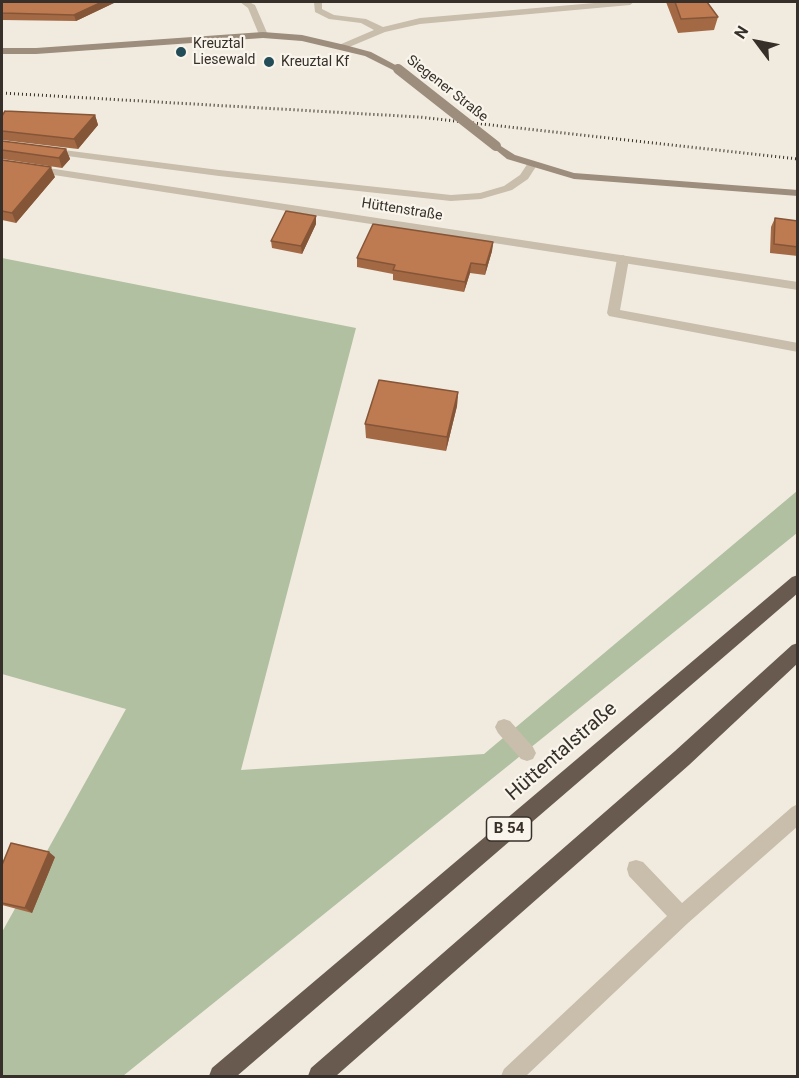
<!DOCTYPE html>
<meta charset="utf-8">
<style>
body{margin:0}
#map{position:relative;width:799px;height:1078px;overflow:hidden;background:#f1ebdf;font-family:Roboto,sans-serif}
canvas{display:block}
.frame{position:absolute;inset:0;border:3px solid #37302a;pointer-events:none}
.north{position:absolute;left:727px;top:12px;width:60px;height:60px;-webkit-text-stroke:4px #f9f5ec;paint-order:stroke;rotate:302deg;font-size:16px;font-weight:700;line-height:24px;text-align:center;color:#37302a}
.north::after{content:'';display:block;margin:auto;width:21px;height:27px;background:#37302a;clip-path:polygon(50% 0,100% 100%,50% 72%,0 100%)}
</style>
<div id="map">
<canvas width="799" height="1078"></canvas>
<div class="frame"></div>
<div class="north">N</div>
</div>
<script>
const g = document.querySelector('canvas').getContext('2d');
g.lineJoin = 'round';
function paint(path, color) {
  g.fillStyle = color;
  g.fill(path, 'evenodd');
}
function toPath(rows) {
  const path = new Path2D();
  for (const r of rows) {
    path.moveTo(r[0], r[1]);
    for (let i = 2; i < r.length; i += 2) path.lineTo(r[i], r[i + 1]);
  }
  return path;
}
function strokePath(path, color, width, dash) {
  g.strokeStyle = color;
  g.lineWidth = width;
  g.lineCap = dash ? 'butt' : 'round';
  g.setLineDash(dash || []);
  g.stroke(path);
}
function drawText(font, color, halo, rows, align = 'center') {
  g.font = font + ' Roboto,sans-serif';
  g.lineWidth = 4.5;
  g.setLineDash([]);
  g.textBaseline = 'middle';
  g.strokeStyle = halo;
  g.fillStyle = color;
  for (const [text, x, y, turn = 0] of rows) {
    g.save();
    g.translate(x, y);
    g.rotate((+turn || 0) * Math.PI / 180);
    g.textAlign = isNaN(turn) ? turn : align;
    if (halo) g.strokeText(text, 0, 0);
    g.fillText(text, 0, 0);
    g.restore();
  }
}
paint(toPath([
 [2,258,356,328,241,770,484,754,797,491,797,533,123,1076,2,1076,2,932,126,709,2,674]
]), '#b1c0a0');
paint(toPath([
 [623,255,629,259,620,310,798,343,798,352,609,316,607,313,617,259,623,255],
 [504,719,510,721,533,747,536,753,533,759,527,761,521,759,498,733,495,727,498,721,504,719],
 [798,804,798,826,688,923,526,1076,501,1076,504,1069,667,916,629,876,627,869,629,862,636,860,643,862,682,903,792,807,798,804]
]), '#c9bdac');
paint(toPath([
 [240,2,249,2,255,5,268,35,266,37,260,37,248,8,240,2],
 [314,2,322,2,322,9,334,15,366,19,383,27,420,18,606,2,634,2,630,5,420,24,385,32,342,50,337,47,339,45,374,30,361,23,329,19,315,12,314,2],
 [48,148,219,170,451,195,480,193,504,186,520,175,528,163,532,162,537,165,528,179,512,190,481,199,451,201,219,176,44,153,43,151,48,148],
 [2,161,798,282,798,290,2,167,2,161]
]), '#c9bdac');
paint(toPath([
 [263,32,302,35,345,45,371,52,403,69,395,71,365,56,302,41,263,38,36,54,2,54,2,48,36,48,263,32],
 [496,143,515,155,574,173,798,190,798,196,574,179,507,159,491,146,496,143]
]), '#9d8d7d');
paint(toPath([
 [798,575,798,593,237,1076,209,1076,212,1068,792,577,798,575],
 [798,643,798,663,689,765,336,1076,308,1076,311,1068,675,751,792,645,798,643]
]), '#685a4f');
strokePath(toPath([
 [2,93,419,117,798,159]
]), '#37302a', 3, [1, 3]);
strokePath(toPath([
 [398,69,496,146]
]), '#9d8d7d', 10);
paint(toPath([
 [2,2,116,2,76,21,2,20],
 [666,2,707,2,718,17,714,30,678,33],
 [95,115,98,125,78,149,2,140,2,116],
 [2,141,66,149,70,159,62,168,2,159],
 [2,160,55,177,16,223,2,220],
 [775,218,798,221,798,256,770,253,771,227],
 [316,224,302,254,272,248,271,241],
 [493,242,492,251,485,275,470,273,464,292,393,280,393,274,357,267,357,258],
 [458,392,457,406,446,451,366,438,365,424],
 [55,857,32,913,2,905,2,865]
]), '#a36945');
paint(toPath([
 [102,2,116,2,76,21,74,15],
 [95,115,98,125,78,149,74,139],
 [66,149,70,159,62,168,59,158],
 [51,167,55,177,16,223,12,213],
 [316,216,316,224,302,254,301,246],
 [493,242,492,251,485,275,486,265],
 [471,263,470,273,464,292,465,282],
 [458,392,457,406,446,451,447,437],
 [49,852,55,857,32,913,25,908]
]), '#855538');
const building = toPath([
 [2,2,102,2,74,15,2,13,2,2],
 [675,2,707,2,718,17,681,19,675,2],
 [5,111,95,115,74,139,2,131,2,116,5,111],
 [2,141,66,149,59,158,2,150,2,141],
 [2,160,51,167,12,213,2,211,2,160],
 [286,211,316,216,301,246,271,241,286,211],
 [775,218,798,221,798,247,774,244,775,218],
 [373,224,493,242,486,265,471,263,465,282,393,270,395,265,357,258,373,224],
 [379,380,458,392,447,437,365,424,379,380],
 [11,843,49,852,25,908,2,903,2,865,11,843]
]);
paint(building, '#be7a50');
strokePath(building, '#855538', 1.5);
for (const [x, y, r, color] of [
 [181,52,6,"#224c57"],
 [269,62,6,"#224c57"]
]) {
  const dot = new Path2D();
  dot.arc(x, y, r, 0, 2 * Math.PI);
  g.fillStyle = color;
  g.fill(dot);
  strokePath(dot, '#f9f5ec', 2);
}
drawText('14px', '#37302a', '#f9f5ec', [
 ["Kreuztal",193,44],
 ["Liesewald",193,60],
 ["Kreuztal Kf",281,62]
], 'left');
drawText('14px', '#37302a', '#f9f5ec', [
 ["Siegener Straße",447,89,38],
 ["Hüttenstraße",402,210,9]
]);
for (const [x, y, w] of [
 [509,829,45]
]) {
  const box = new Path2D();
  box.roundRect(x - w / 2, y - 12, w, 24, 4.5);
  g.fillStyle = '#f9f5ec';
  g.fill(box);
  strokePath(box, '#37302a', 1.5);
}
drawText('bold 15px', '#37302a', null, [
 ["B 54",509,829]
]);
drawText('20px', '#37302a', '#f9f5ec', [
 ["Hüttentalstraße",562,752,-41]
]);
</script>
